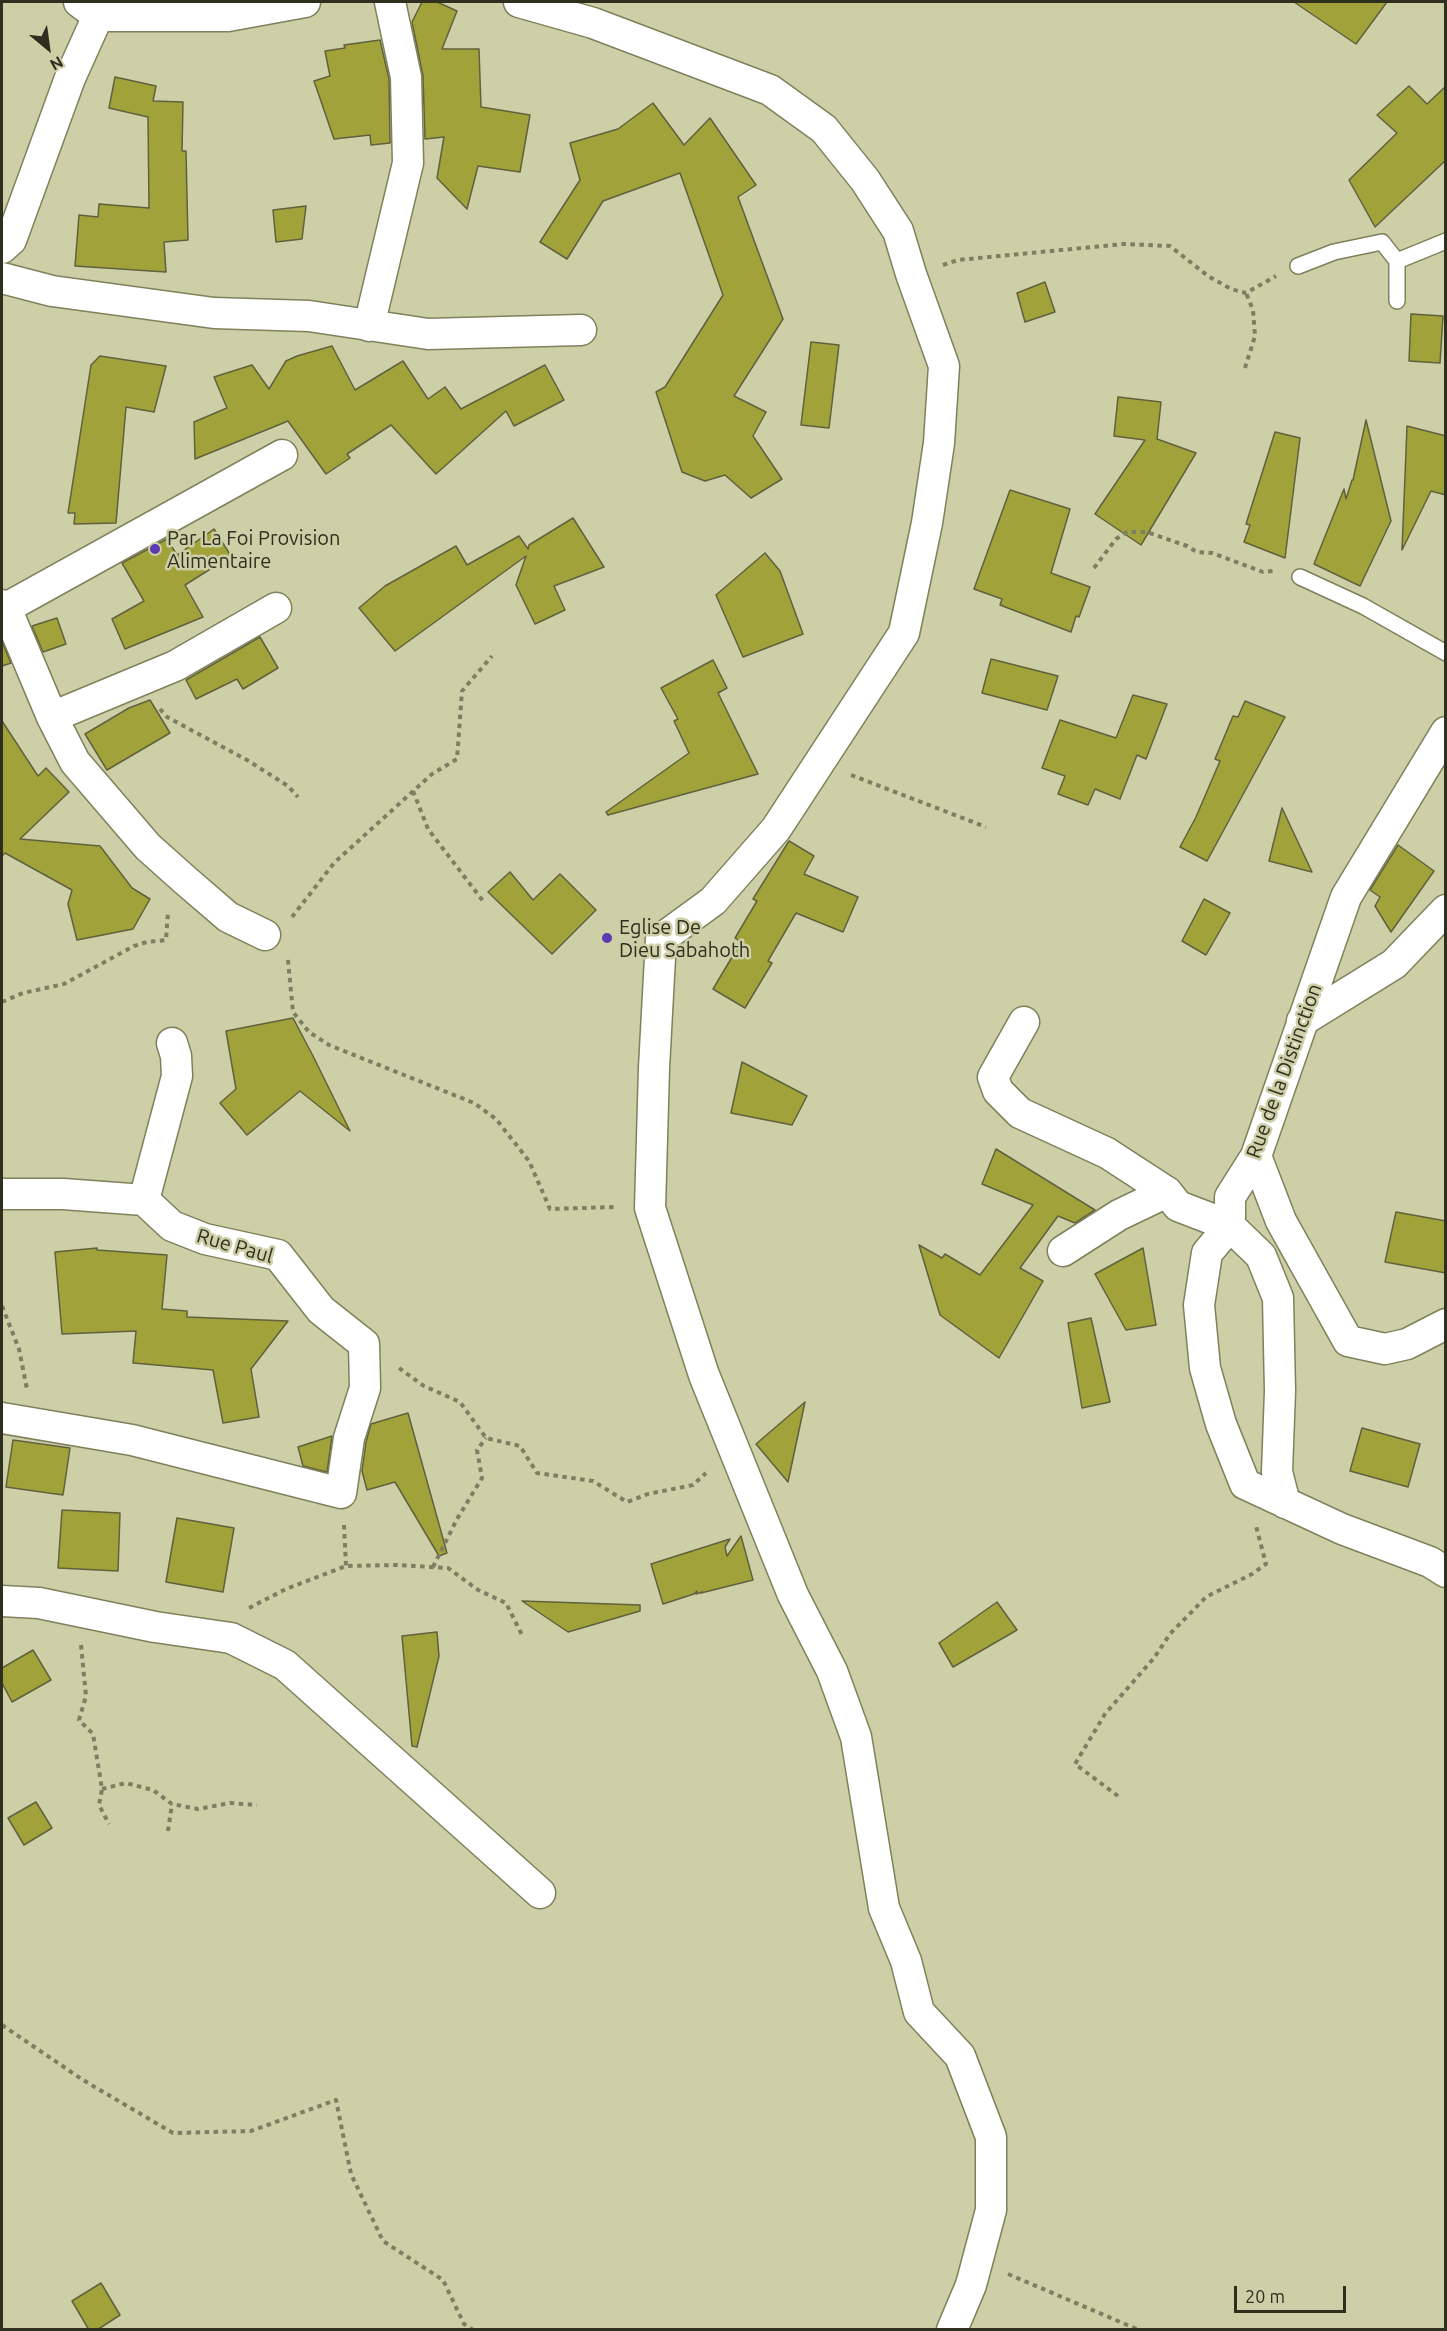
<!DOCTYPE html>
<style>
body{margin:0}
#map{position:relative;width:1447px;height:2331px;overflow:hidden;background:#cdcfa7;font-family:Ubuntu,sans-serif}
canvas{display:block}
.frame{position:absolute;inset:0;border:3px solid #2f2f1f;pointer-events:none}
.north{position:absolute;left:18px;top:18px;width:60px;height:60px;-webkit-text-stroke:4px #cdcfa7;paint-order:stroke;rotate:151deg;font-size:16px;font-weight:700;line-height:24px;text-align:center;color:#2f2f1f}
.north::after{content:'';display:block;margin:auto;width:21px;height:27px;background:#2f2f1f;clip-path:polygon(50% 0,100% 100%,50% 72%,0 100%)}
.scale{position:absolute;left:1234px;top:2286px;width:112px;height:27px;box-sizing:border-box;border:3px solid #2f2f1f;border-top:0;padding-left:8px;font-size:18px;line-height:21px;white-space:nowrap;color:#2f2f1f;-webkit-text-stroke:4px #cdcfa7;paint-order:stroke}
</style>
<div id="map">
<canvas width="1447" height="2331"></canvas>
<div class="frame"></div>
<div class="north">N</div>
<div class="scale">20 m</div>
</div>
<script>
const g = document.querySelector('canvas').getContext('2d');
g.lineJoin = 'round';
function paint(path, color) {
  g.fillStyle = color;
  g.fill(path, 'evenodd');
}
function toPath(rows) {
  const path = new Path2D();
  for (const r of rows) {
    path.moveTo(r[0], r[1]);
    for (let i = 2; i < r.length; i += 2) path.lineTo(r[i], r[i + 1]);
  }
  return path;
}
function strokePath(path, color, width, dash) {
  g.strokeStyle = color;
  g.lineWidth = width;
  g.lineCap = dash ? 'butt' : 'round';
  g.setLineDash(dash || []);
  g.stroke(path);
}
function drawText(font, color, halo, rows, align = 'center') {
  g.font = font + ' Ubuntu,sans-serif';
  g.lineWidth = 5;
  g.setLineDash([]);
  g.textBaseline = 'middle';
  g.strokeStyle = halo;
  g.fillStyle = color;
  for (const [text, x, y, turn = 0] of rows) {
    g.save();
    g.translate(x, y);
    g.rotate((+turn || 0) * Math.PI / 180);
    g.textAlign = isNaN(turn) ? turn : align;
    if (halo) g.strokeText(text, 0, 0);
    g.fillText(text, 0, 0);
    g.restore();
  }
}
const building = toPath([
 [422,2,437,2,457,11,442,49,479,49,481,107,530,115,520,172,478,166,467,209,437,178,444,137,425,139,423,76,412,22,422,2],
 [1294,2,1387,2,1356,44,1294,2],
 [380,40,389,79,390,143,371,145,370,135,334,139,314,81,330,76,325,51,345,48,344,45,380,40],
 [115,77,156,86,153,101,183,102,182,151,186,151,188,240,164,242,166,272,75,266,79,215,98,217,99,204,149,208,148,117,109,108,115,77],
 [1409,86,1427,104,1446,86,1446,160,1375,227,1349,180,1397,133,1377,115,1409,86],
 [653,103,684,145,710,118,756,185,738,197,783,319,734,396,766,412,753,436,782,479,751,498,725,475,705,481,682,472,656,392,665,387,723,295,680,173,603,201,567,259,540,242,580,180,570,143,618,129,653,103],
 [306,206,302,239,276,242,273,210,306,206],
 [1045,282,1055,312,1025,322,1017,293,1045,282],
 [1411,314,1443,316,1440,363,1409,361,1411,314],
 [811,342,839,345,829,428,801,425,811,342],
 [332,346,355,390,403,361,428,399,445,387,461,409,545,365,564,400,514,426,506,411,436,474,391,425,347,454,350,458,326,474,288,421,195,459,194,422,227,408,214,377,252,365,269,389,286,361,297,356,332,346],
 [100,356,166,366,154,412,126,407,116,523,74,524,75,513,68,513,91,365,100,356],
 [1118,397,1161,402,1157,439,1196,453,1141,545,1095,514,1145,440,1114,436,1118,397],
 [1366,420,1391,521,1360,586,1314,564,1344,489,1346,499,1352,480,1353,480,1366,420],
 [1407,426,1446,436,1446,495,1431,491,1402,550,1407,426],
 [1275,432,1300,438,1285,558,1244,542,1250,525,1246,524,1275,432],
 [1010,490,1070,509,1051,573,1090,587,1079,617,1076,616,1071,632,1000,605,1002,599,974,589,1010,490],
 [573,518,604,567,554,586,565,610,535,624,516,585,526,556,395,651,359,608,385,586,456,546,467,565,519,536,528,549,529,545,573,518],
 [214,529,231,556,185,585,203,617,125,649,112,619,144,601,122,563,167,539,177,555,214,529],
 [765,553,780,571,803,634,743,657,716,595,765,553],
 [57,618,66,644,43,652,32,626,57,618],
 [260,637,278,668,243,689,237,679,196,699,186,680,260,637],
 [2,642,11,663,2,666,2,642],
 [991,659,1058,676,1047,710,982,693,991,659],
 [713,660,727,688,718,693,758,774,608,815,606,812,689,753,674,721,678,719,661,688,713,660],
 [1133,695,1167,704,1146,759,1137,755,1120,799,1095,789,1088,805,1058,794,1065,776,1042,768,1060,720,1116,738,1133,695],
 [150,700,170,733,107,770,85,734,129,708,150,700],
 [1245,701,1285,717,1207,861,1180,847,1196,817,1220,761,1215,759,1233,716,1238,717,1245,701],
 [2,721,38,776,46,768,69,792,20,839,100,846,132,888,150,899,133,929,77,940,68,904,72,890,5,853,2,856,2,721],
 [1282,808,1312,872,1269,861,1282,808],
 [789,841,814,856,804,874,858,897,843,932,796,913,768,961,772,963,745,1008,713,989,741,942,735,938,757,901,753,899,789,841],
 [1398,845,1434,871,1391,932,1375,906,1380,897,1370,890,1398,845],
 [510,872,533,900,560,874,596,910,552,954,488,892,510,872],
 [1204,899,1230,913,1206,955,1182,941,1204,899],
 [293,1018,313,1056,350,1131,300,1091,247,1135,220,1103,236,1089,226,1031,293,1018],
 [742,1062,807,1096,792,1125,731,1113,742,1062],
 [996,1149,1095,1210,1075,1223,1058,1216,1020,1268,1043,1281,999,1358,940,1315,919,1245,942,1258,945,1254,980,1275,1033,1205,982,1184,996,1149],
 [1396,1212,1446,1221,1446,1273,1385,1262,1396,1212],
 [97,1248,97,1250,167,1255,162,1309,187,1311,187,1317,288,1321,251,1369,259,1417,223,1423,213,1370,133,1363,136,1331,62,1334,55,1252,97,1248],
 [1143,1248,1156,1325,1126,1330,1095,1274,1143,1248],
 [1091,1318,1110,1402,1082,1408,1068,1323,1091,1318],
 [805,1402,788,1482,756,1444,805,1402],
 [408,1413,447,1553,439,1556,395,1482,367,1490,362,1471,366,1442,371,1424,408,1413],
 [1362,1428,1420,1444,1408,1487,1350,1471,1362,1428],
 [332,1436,327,1472,303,1466,298,1447,332,1436],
 [13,1440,70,1448,63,1495,6,1487,13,1440],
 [62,1510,120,1513,118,1571,58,1568,62,1510],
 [177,1518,234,1528,223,1592,166,1582,177,1518],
 [741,1536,753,1580,701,1593,702,1592,696,1594,697,1591,694,1594,663,1604,651,1564,730,1539,725,1547,727,1556,741,1536],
 [522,1601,640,1605,640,1611,568,1632,522,1601],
 [997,1602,1017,1630,953,1667,939,1643,997,1602],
 [437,1632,439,1656,417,1747,412,1746,402,1636,437,1632],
 [33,1650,51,1680,12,1702,2,1683,2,1668,33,1650],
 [36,1802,52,1828,24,1845,8,1818,36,1802],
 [101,2283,120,2315,97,2330,89,2330,72,2301,101,2283]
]);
paint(building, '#a1a33a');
strokePath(building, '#60613d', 1.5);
const service = toPath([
 [1298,266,1334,252,1382,242,1397,261],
 [1397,301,1397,261,1446,241],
 [1300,577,1363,606,1446,653]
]);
const minor = toPath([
 [519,2,593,23,770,90,824,129,865,180,898,231,911,274,944,366,939,443,927,523,904,633,776,829,713,901,661,939,654,1068,650,1208,704,1375,793,1595,832,1671,856,1737,884,1908,906,1961,919,2012,960,2056,991,2137,991,2210,971,2285,952,2330],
 [98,16,228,16,305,2],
 [2,248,11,240,70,78,98,16,79,2],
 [2,278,52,291,214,313,309,316,428,334,581,330],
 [369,326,408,163,406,77,390,2],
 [2,605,6,608,282,455],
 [6,608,52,717,75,762,148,847,185,880,228,917,265,935],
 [52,717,175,666,276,608],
 [1446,732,1346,897,1256,1156,1230,1197,1230,1226,1207,1253,1199,1305,1205,1368,1221,1424,1245,1484,1342,1529,1430,1562,1446,1572],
 [1302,1021,1394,964,1446,910],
 [1024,1022,993,1077,998,1091,1020,1113,1107,1153,1167,1192,1178,1206,1230,1226,1261,1256,1278,1298,1280,1391,1277,1472,1285,1503],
 [1256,1156,1281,1221,1348,1341,1385,1349,1407,1344,1446,1324],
 [2,1194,63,1194,144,1200,172,1226,205,1239,278,1255,321,1310,364,1344,365,1388,349,1438,341,1493,132,1440,2,1418],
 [144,1200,177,1076,176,1056,172,1043],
 [1063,1251,1119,1215,1167,1192],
 [2,1601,39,1603,155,1627,231,1638,285,1665,540,1893]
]);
strokePath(service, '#7f815b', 18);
strokePath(minor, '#7f815b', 33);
strokePath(toPath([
 [943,265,958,260,1124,244,1170,246,1208,276,1231,289,1246,293,1276,276],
 [1245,368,1255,336,1253,310,1246,293],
 [1094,568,1116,539,1127,532,1147,532,1187,546,1197,552,1212,553,1263,572,1273,571],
 [160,709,167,717,247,760,288,786,298,797],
 [851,775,986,827],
 [413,791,428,829,483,901],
 [292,917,334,863,432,774,457,759,462,691,492,656],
 [288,960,293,1012,309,1032,329,1045,474,1103,496,1119,529,1161,550,1209,616,1207],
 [2,1002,23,993,64,984,134,946,147,942,166,940,168,912],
 [2,1306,19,1349,27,1389],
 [399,1368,424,1386,460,1402,486,1438,520,1446,537,1473,593,1481,627,1502,648,1494,693,1485,706,1473],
 [344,1525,346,1566],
 [433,1567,457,1519,482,1478,477,1450,486,1438],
 [249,1608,286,1589,346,1566,397,1565,448,1568,478,1590,506,1603,522,1635],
 [81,1645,86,1696,79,1720,93,1734,102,1789,99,1805,109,1824],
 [102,1789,126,1783,153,1790,172,1804,198,1809,230,1803,257,1805],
 [1118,1796,1075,1764,1105,1714,1154,1658,1170,1634,1206,1597,1252,1574,1266,1564,1256,1526],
 [168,1831,172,1804],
 [2,2025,83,2080,173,2133,251,2131,336,2100,351,2174,383,2241,443,2280,464,2324,473,2330],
 [1008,2274,1139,2330]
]), '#7d7e62', 4, [4.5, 4.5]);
strokePath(service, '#fff', 15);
strokePath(minor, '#fff', 30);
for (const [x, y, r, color] of [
 [155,549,6,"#5b3ab2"],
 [607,938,6,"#5b3ab2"]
]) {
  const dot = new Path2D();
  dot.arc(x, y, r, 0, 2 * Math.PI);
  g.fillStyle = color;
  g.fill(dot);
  strokePath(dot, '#cdcfa7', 2);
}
drawText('20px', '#2f2f1f', '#cdcfa7', [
 ["Par La Foi Provision",167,538],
 ["Alimentaire",167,561],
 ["Eglise De",619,927],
 ["Dieu Sabahoth",619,950]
], 'left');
drawText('20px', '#2f2f1f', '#cdcfa7', [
 ["Rue de la Distinction",1284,1071,-70],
 ["Rue Paul",235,1246,16]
]);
</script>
